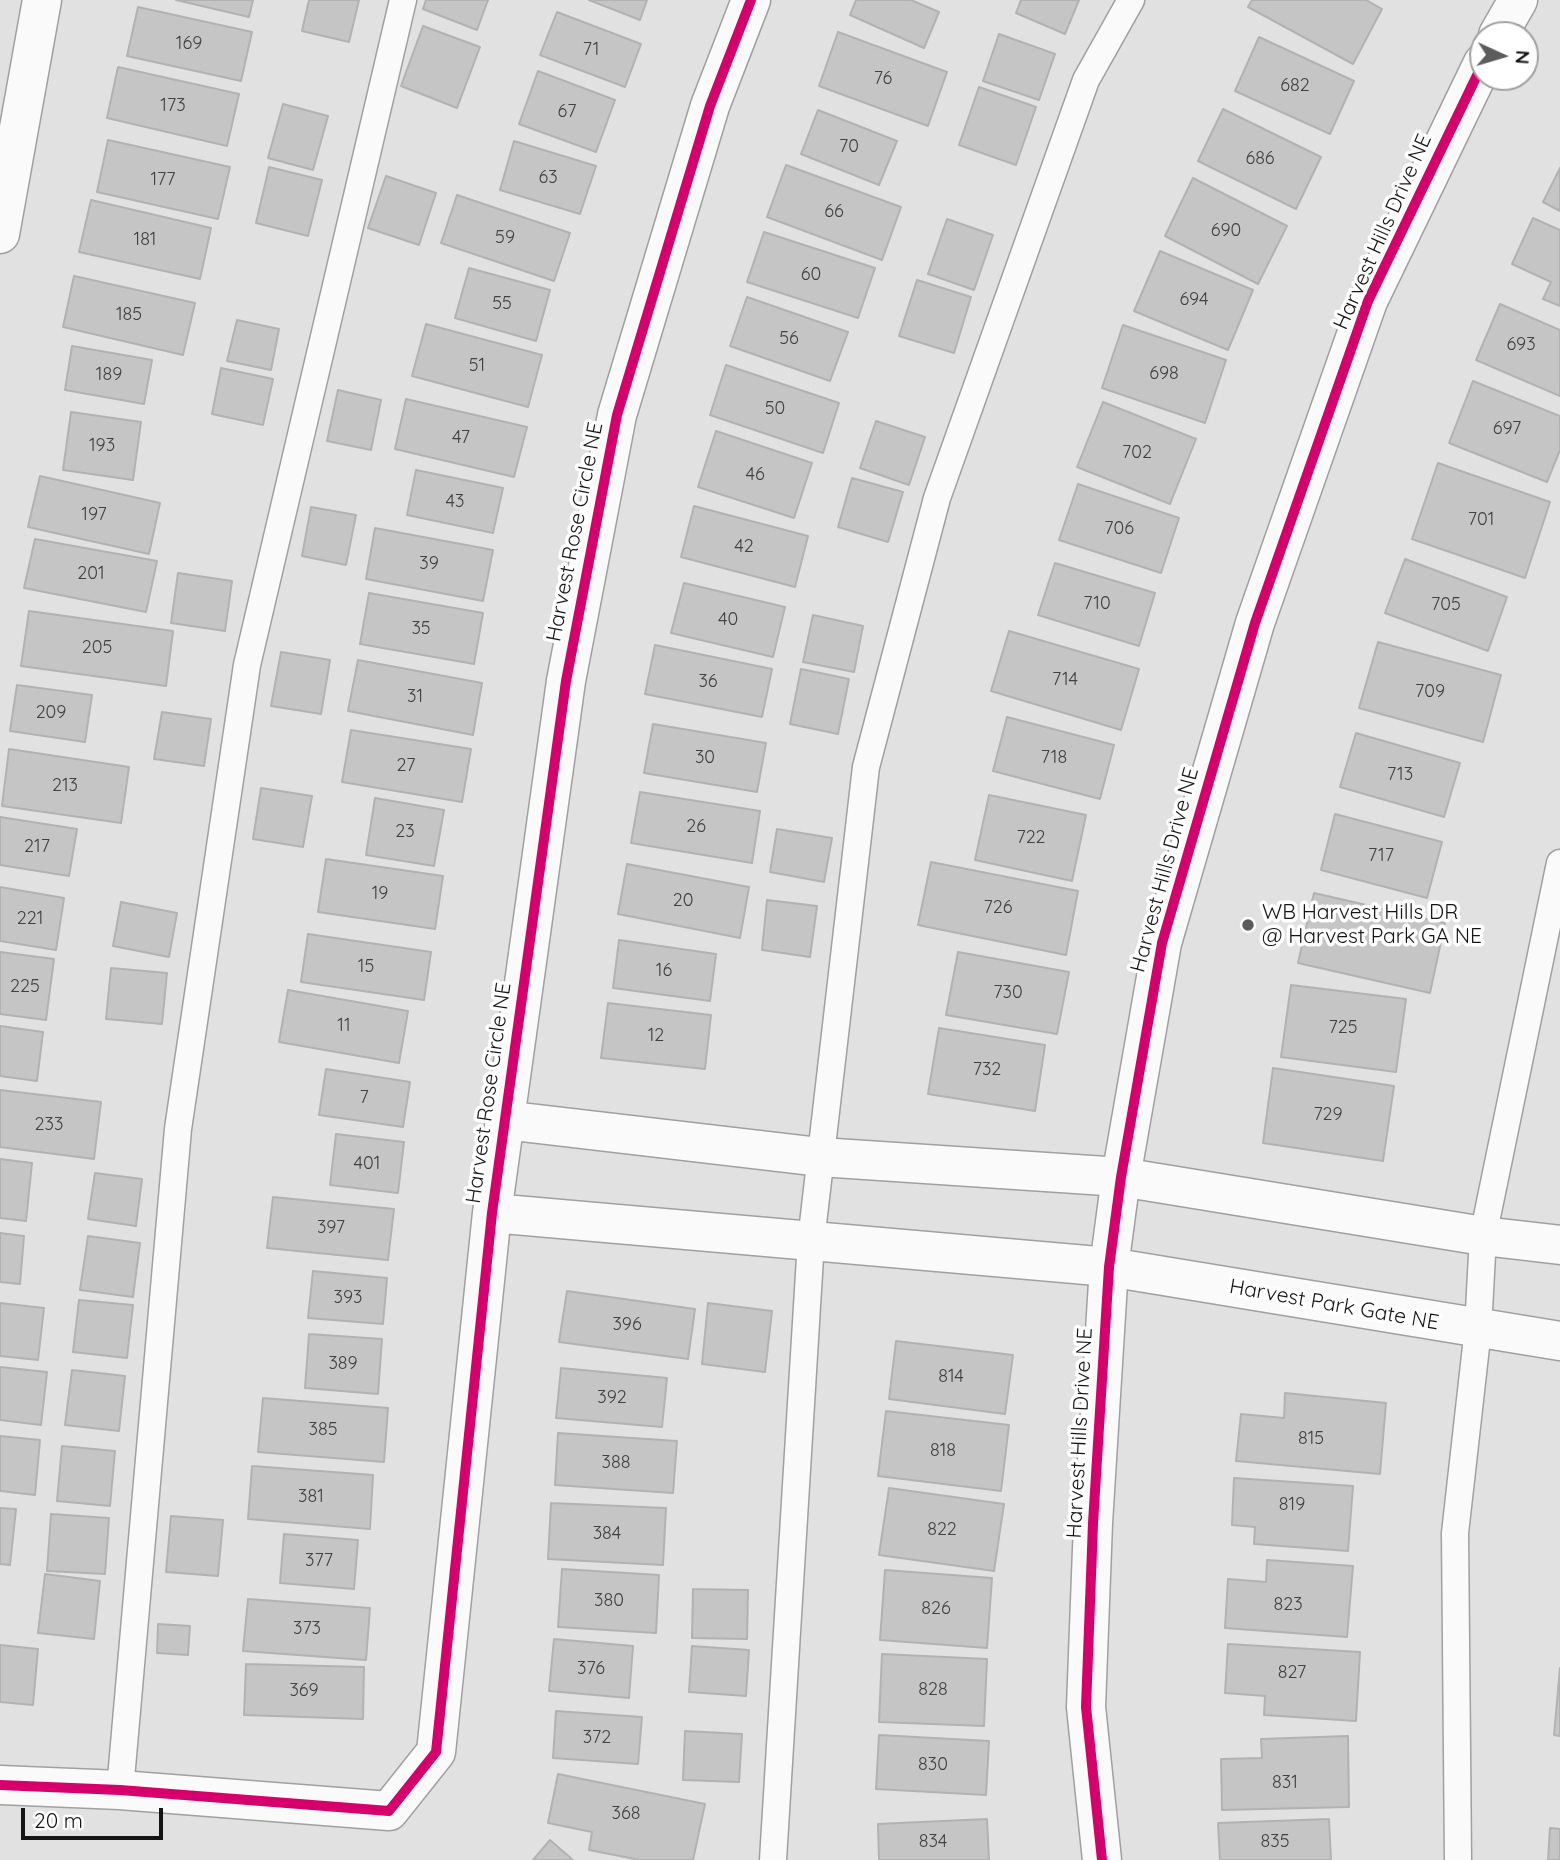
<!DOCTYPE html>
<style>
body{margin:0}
#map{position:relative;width:1560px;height:1860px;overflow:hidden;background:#e1e1e1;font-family:Quicksand,sans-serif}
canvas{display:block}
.north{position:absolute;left:1469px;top:21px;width:70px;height:70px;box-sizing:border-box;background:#fff;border:2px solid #a1a1a2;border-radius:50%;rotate:94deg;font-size:19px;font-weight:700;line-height:28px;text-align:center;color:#151516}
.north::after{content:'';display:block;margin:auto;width:24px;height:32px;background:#5c5c5d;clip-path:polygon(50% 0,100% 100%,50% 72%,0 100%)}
.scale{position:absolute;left:21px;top:1808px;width:142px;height:32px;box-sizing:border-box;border:4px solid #151516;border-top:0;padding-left:9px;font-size:21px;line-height:24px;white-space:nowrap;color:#151516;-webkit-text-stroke:5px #fff;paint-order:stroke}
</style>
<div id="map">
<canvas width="1560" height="1860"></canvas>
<div class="north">N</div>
<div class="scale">20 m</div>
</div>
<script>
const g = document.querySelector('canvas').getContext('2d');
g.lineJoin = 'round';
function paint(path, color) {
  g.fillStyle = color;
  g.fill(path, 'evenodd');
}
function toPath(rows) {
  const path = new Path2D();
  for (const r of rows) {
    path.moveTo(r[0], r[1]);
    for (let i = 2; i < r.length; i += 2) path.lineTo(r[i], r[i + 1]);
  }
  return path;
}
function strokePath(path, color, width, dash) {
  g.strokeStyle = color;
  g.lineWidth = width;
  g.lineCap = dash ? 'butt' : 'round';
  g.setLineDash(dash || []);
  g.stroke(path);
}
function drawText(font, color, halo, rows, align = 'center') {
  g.font = font + ' Quicksand,sans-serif';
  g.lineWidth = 7;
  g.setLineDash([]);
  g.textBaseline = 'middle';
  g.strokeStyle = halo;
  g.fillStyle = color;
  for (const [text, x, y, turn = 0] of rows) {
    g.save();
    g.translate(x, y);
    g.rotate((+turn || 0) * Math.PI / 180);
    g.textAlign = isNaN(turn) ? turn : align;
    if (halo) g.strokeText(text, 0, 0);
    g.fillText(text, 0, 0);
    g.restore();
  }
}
const building = toPath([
 [176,0,253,0,249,17,176,0],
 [309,0,359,0,349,42,302,31,309,0],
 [426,0,488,0,477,30,423,9,426,0],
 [589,0,647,0,640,20,589,0],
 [856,0,911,0,939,12,924,48,850,15,856,0],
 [1021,0,1079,0,1065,34,1016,13,1021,0],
 [1252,0,1366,0,1382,9,1353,64,1248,7,1252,0],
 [138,7,252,32,241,81,127,56,138,7],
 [557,12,641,44,625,87,540,55,557,12],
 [423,26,480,47,457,108,401,86,423,26],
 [838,32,947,72,928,126,819,86,838,32],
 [999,34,1055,54,1039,100,983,81,999,34],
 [1259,37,1354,81,1330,134,1235,91,1259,37],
 [118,67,239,94,227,146,107,118,118,67],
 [538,71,615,100,596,152,519,124,538,71],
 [979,87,1036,107,1016,165,959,145,979,87],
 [283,104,328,116,313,170,268,158,283,104],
 [1223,109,1321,157,1296,209,1198,161,1223,109],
 [818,110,897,141,879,185,801,154,818,110],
 [108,140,230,167,218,219,97,192,108,140],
 [514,141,596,166,580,214,500,190,514,141],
 [786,165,901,207,882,260,767,217,786,165],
 [269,167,322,180,308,236,256,223,269,167],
 [1560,168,1560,211,1543,202,1560,168],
 [386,176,436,193,419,245,368,228,386,176],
 [1193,178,1287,226,1258,284,1165,236,1193,178],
 [457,195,570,233,554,281,441,243,457,195],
 [91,200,211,228,200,279,79,252,91,200],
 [1533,218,1560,230,1560,306,1543,299,1551,282,1512,264,1533,218],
 [947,219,993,235,974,290,928,274,947,219],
 [764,232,875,268,858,318,747,282,764,232],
 [1160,251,1253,290,1228,350,1134,311,1160,251],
 [469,268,550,290,536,341,455,318,469,268],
 [74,276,195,303,183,355,63,327,74,276],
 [917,280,971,297,954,353,899,336,917,280],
 [747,297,848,332,830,381,730,346,747,297],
 [1500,304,1560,330,1560,396,1476,360,1500,304],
 [237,320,279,329,271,370,227,361,237,320],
 [426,324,542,355,528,407,412,376,426,324],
 [1123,325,1226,360,1205,423,1102,388,1123,325],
 [72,346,152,360,144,404,65,390,72,346],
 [726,365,839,403,823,453,710,415,726,365],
 [221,368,273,379,263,425,212,414,221,368],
 [1473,381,1560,416,1560,450,1547,482,1449,443,1473,381],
 [338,390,381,400,371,450,327,441,338,390],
 [406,399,527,427,514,477,395,449,406,399],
 [1103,402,1196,439,1170,504,1077,467,1103,402],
 [71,412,141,422,133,480,63,470,71,412],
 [876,421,925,437,909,485,860,468,876,421],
 [716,431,812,463,794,518,698,487,716,431],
 [1438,463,1550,502,1525,578,1412,539,1438,463],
 [416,470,503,488,493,533,407,515,416,470],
 [40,476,160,503,149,554,28,527,40,476],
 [852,478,903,492,888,542,838,527,852,478],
 [1078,484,1179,518,1161,573,1059,540,1078,484],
 [694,506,808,536,795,587,681,557,694,506],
 [311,507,356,515,346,565,302,556,311,507],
 [375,528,493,550,483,601,366,579,375,528],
 [35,539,157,561,146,612,24,588,35,539],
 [1405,559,1507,597,1488,651,1385,613,1405,559],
 [1055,563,1155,593,1139,646,1038,615,1055,563],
 [178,573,232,581,225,631,171,623,178,573],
 [684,583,785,607,773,657,671,633,684,583],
 [369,593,483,613,474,664,360,644,369,593],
 [29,611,173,631,166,686,21,666,29,611],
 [813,615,863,626,854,672,803,662,813,615],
 [1009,631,1139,669,1121,730,991,691,1009,631],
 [1378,642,1501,675,1483,742,1359,708,1378,642],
 [655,645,772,669,762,717,645,694,655,645],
 [281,652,330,660,321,714,271,706,281,652],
 [358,660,482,683,473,735,348,711,358,660],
 [801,669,849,679,838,734,790,724,801,669],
 [17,685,92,695,85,742,10,731,17,685],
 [162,712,211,719,204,766,154,759,162,712],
 [1007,717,1114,745,1100,799,993,771,1007,717],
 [653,724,766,743,757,792,644,773,653,724],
 [351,730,471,749,462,802,342,782,351,730],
 [1356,733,1460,763,1444,817,1340,787,1356,733],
 [9,749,129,767,121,823,2,806,9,749],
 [261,788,312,796,303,847,253,839,261,788],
 [640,792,760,811,752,863,631,843,640,792],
 [989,795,1086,815,1072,881,975,860,989,795],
 [375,798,444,810,434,866,366,855,375,798],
 [1335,814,1442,842,1427,898,1321,870,1335,814],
 [0,817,77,829,69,876,0,865,0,817],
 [777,829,832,838,824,882,770,872,777,829],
 [326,859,443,876,435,929,318,912,326,859],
 [931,862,1078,891,1066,955,918,925,931,862],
 [627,864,749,887,740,938,618,914,627,864],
 [0,887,64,898,56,950,0,941,0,887],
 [1314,893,1445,923,1430,993,1298,963,1314,893],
 [767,900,817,906,810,957,762,950,767,900],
 [121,902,177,913,169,957,113,946,121,902],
 [308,934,431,952,424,1000,301,982,308,934],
 [619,940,716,954,710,1001,613,988,619,940],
 [0,952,54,959,46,1020,0,1014,0,952],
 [958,952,1069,972,1057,1034,946,1015,958,952],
 [111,968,167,973,162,1024,106,1019,111,968],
 [1291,985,1406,999,1396,1072,1281,1057,1291,985],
 [288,990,408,1011,399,1063,279,1042,288,990],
 [608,1003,711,1015,705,1069,601,1058,608,1003],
 [0,1026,43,1032,37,1081,0,1076,0,1026],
 [939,1028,1045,1045,1035,1111,928,1094,939,1028],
 [1273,1068,1394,1086,1383,1161,1263,1143,1273,1068],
 [326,1069,410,1082,403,1127,319,1115,326,1069],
 [0,1090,101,1102,94,1159,0,1147,0,1090],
 [336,1134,404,1142,398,1193,330,1185,336,1134],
 [0,1159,32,1163,26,1221,0,1218,0,1159],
 [95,1173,142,1179,136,1226,88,1219,95,1173],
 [273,1197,394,1209,388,1260,267,1248,273,1197],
 [0,1233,24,1236,20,1284,0,1282,0,1233],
 [88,1236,140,1243,133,1297,80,1290,88,1236],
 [313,1271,387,1278,383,1324,308,1318,313,1271],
 [567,1291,695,1309,688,1359,559,1342,567,1291],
 [79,1300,133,1305,127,1358,73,1352,79,1300],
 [0,1303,44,1308,38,1360,0,1356,0,1303],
 [708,1303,772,1311,765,1372,702,1364,708,1303],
 [309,1334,382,1339,378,1394,305,1388,309,1334],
 [896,1341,1013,1355,1005,1414,889,1399,896,1341],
 [0,1367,47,1372,41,1425,0,1420,0,1367],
 [561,1368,667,1378,662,1427,556,1418,561,1368],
 [72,1370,125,1376,119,1431,65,1425,72,1370],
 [1285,1393,1386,1403,1380,1474,1236,1461,1241,1414,1284,1418,1285,1393],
 [263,1398,388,1408,384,1462,258,1452,263,1398],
 [886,1411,1009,1425,1001,1491,878,1476,886,1411],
 [558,1433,677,1441,673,1493,555,1485,558,1433],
 [0,1436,40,1440,35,1495,0,1491,0,1436],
 [62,1446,115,1451,110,1506,57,1501,62,1446],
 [252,1466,373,1475,370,1529,248,1519,252,1466],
 [1234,1478,1353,1486,1348,1551,1254,1544,1255,1527,1232,1525,1234,1478],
 [889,1488,1004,1504,994,1571,879,1555,889,1488],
 [551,1503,666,1508,663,1565,548,1559,551,1503],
 [0,1508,16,1509,10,1565,0,1564,0,1508],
 [51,1514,109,1518,105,1574,47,1571,51,1514],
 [171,1516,223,1520,218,1576,166,1572,171,1516],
 [284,1534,358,1540,354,1589,280,1583,284,1534],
 [1267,1560,1353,1566,1347,1637,1225,1628,1228,1579,1266,1582,1267,1560],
 [562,1569,659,1575,656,1633,558,1627,562,1569],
 [885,1570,992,1578,987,1648,880,1640,885,1570],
 [45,1574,100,1581,94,1639,38,1633,45,1574],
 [693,1589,748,1590,747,1639,692,1638,693,1589],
 [248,1599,370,1608,366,1660,243,1651,248,1599],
 [158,1624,190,1626,188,1655,157,1653,158,1624],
 [554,1639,633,1646,629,1698,549,1691,554,1639],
 [1228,1644,1360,1652,1356,1721,1264,1715,1265,1696,1225,1693,1228,1644],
 [0,1645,38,1649,33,1705,0,1702,0,1645],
 [692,1646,749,1650,746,1696,689,1692,692,1646],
 [882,1654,987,1659,984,1726,879,1722,882,1654],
 [246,1664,364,1667,363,1719,244,1715,246,1664],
 [1560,1668,1560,1736,1554,1735,1560,1668],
 [556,1711,642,1717,638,1764,553,1758,556,1711],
 [685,1731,742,1734,739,1782,683,1780,685,1731],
 [879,1735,989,1741,986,1795,876,1789,879,1735],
 [1348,1736,1349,1807,1222,1810,1221,1759,1262,1758,1261,1739,1348,1736],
 [558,1774,705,1804,693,1860,640,1860,589,1850,592,1832,548,1823,558,1774],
 [987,1819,989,1860,879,1860,878,1824,987,1819],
 [1329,1819,1331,1860,1220,1860,1218,1823,1329,1819],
 [1550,1828,1560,1829,1560,1860,1548,1860,1550,1828],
 [550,1840,573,1860,533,1860,550,1840]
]);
paint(building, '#c5c5c6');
strokePath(building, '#b2b2b2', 2);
const service = toPath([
 [120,1790,178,1129,247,665,403,0],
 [773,1860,811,1241,866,767,937,498,1086,80,1131,0],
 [1458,1860,1455,1533,1478,1329,1483,1236,1560,863]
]);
const minor = toPath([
 [0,234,42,0],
 [504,1120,820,1157,1121,1177,1483,1236,1560,1245],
 [492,1213,1109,1267,1560,1341],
 [0,1785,120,1790,389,1811,436,1752,492,1213,566,681,617,415,710,106,751,0]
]);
const tertiary = toPath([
 [1498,35,1518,0],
 [1102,1860,1086,1707,1093,1523,1109,1267,1121,1177,1162,943,1255,623,1368,301,1483,63]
]);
strokePath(service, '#a0a0a0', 29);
strokePath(minor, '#a0a0a0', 41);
strokePath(tertiary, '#a0a0a0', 41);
strokePath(service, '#fafafa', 26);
strokePath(minor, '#fafafa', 38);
strokePath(tertiary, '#fafafa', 38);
strokePath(toPath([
 [0,1785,120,1790,389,1811,436,1752,492,1213,566,681,617,415,710,106,751,0],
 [1102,1860,1086,1707,1093,1523,1109,1267,1121,1177,1162,943,1255,623,1368,301,1483,63]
]), '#d6006c', 10);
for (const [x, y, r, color] of [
 [1248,925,7,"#5c5c5d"]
]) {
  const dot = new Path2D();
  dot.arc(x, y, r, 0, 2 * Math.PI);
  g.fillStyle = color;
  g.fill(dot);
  strokePath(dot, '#fff', 2.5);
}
drawText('18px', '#414142', null, [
 ["169",189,44],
 ["71",591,50],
 ["76",883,79],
 ["682",1295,86],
 ["173",173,106],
 ["67",567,112],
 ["70",849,147],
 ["686",1260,159],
 ["63",548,178],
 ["177",163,180],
 ["66",834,212],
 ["690",1226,231],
 ["59",505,238],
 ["181",145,240],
 ["60",811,275],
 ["694",1194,300],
 ["55",502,304],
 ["185",129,315],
 ["56",789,339],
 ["693",1521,345],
 ["51",477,366],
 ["698",1164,374],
 ["189",109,375],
 ["50",775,409],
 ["697",1507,429],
 ["47",461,438],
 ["193",102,446],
 ["702",1137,453],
 ["46",755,475],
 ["43",455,502],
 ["197",94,515],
 ["701",1481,520],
 ["706",1119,529],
 ["42",744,547],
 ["39",429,564],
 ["201",91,574],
 ["710",1097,604],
 ["705",1446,605],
 ["40",728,620],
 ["35",421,629],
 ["205",97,648],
 ["714",1065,680],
 ["36",708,682],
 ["709",1430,692],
 ["31",415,697],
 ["209",51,713],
 ["30",705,758],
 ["718",1054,758],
 ["27",406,766],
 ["713",1400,775],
 ["213",65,786],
 ["26",696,827],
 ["23",405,832],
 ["722",1031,838],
 ["217",37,847],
 ["717",1381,856],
 ["19",380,894],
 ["20",683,901],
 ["726",998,908],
 ["221",30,919],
 ["15",366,967],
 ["16",664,971],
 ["225",25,987],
 ["730",1008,993],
 ["11",344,1026],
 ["725",1343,1028],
 ["12",656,1036],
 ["732",987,1070],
 ["7",364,1098],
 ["729",1328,1115],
 ["233",49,1125],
 ["401",367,1164],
 ["397",331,1228],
 ["393",348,1298],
 ["396",627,1325],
 ["389",343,1364],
 ["814",951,1377],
 ["392",612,1398],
 ["385",323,1430],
 ["815",1311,1439],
 ["818",943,1451],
 ["388",616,1463],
 ["381",311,1497],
 ["819",1292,1505],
 ["822",942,1530],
 ["384",607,1534],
 ["377",319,1561],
 ["380",609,1601],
 ["823",1288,1605],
 ["826",936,1609],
 ["373",307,1629],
 ["376",591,1669],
 ["827",1292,1673],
 ["828",933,1690],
 ["369",304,1691],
 ["372",597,1738],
 ["830",933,1765],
 ["831",1285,1783],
 ["368",626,1814],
 ["834",933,1842],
 ["835",1275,1842]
]);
drawText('21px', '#151516', '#fff', [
 ["Harvest Hills Drive NE",1383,232,-66],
 ["Harvest Rose Circle NE",575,532,-79],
 ["Harvest Hills Drive NE",1165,870,-75],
 ["Harvest Rose Circle NE",489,1093,-82],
 ["Harvest Park Gate NE",1334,1305,10],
 ["Harvest Hills Drive NE",1080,1433,-87]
]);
drawText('21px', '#151516', '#fff', [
 ["WB Harvest Hills DR",1262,913],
 ["@ Harvest Park GA NE",1262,937]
], 'left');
</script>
